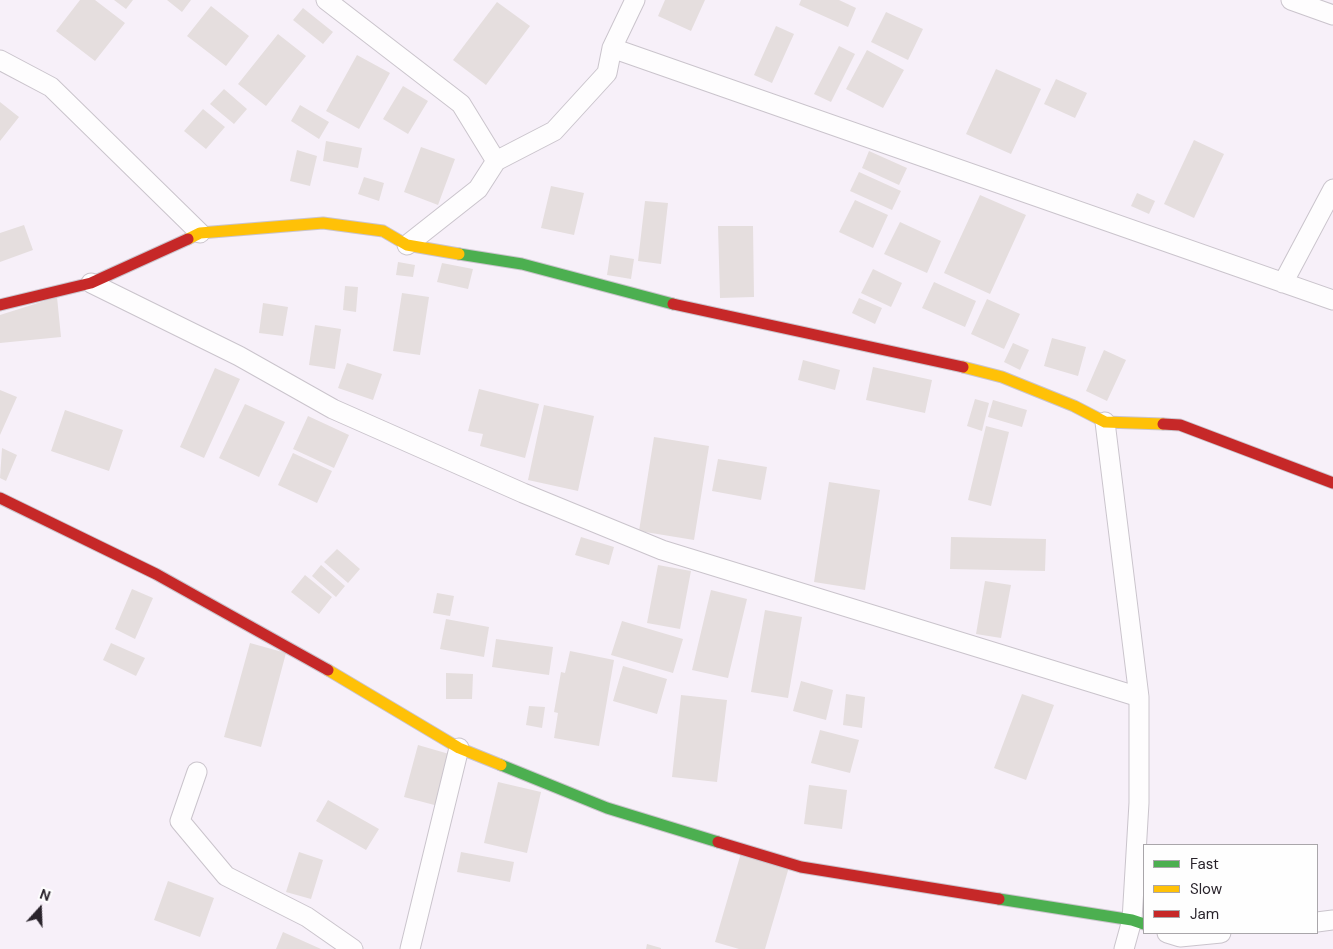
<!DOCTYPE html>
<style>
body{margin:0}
#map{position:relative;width:1333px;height:949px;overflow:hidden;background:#f7f0f9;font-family:"DM Sans",sans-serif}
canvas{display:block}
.legend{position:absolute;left:1143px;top:844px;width:175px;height:90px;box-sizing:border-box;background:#fefefe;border:1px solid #a9a6aa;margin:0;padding:6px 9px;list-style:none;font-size:15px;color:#29232b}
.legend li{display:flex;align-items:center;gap:10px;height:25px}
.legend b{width:25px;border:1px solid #a9a6aa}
.north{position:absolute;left:15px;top:884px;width:50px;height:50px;-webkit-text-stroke:4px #fefefe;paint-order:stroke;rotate:20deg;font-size:14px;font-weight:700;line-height:20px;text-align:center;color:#29232b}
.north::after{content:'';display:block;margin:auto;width:18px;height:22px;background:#29232b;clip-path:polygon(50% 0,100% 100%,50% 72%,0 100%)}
</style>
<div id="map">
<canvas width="1333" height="949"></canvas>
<ul class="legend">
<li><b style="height:6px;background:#4caf50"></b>Fast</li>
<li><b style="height:6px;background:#ffc107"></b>Slow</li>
<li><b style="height:6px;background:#c62828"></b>Jam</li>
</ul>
<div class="north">N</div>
</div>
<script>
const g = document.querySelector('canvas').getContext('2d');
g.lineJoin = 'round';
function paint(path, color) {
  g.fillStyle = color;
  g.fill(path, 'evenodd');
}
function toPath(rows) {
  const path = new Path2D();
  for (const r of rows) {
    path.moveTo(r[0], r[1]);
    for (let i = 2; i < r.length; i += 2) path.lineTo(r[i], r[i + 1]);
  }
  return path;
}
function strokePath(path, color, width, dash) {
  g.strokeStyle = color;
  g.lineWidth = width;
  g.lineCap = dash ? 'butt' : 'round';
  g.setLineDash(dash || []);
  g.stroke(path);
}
paint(toPath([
 [80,0,95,0,125,23,95,61,56,31],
 [114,0,133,0,126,9],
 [167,0,191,0,182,12],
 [665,0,705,0,691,31,658,16],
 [801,0,839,0,856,8,848,27,799,5],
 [497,2,530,26,486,85,453,60],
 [211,6,249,36,226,66,187,36],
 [303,8,333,32,323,44,293,20],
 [886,12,923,29,908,60,871,42],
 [776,26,794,34,772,83,754,75],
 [278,34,306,56,266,106,238,84],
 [839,46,855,54,831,102,814,94],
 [867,50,904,70,883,108,846,89],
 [357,55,390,73,359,129,326,111],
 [996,69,1041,89,1011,154,966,134],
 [1056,79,1087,93,1075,118,1044,104],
 [403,86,428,101,408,134,383,119],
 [224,89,247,109,234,124,210,104],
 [0,102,19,117,0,141],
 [300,105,329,122,319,139,291,121],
 [203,109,225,127,206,149,184,131],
 [1194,140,1224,154,1194,218,1164,204],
 [326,141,362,148,358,168,323,161],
 [421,147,455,159,438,205,404,192],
 [297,150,317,156,310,186,290,181],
 [869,151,907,168,899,185,862,168],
 [859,172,901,191,892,210,850,191],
 [364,177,384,183,379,201,358,194],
 [551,186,584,193,574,235,541,228],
 [1137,193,1155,201,1149,214,1131,206],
 [980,195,1026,215,990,294,944,273],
 [855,200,888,215,873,248,839,232],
 [645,201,668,203,661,264,638,261],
 [900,222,941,241,927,273,884,254],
 [24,225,33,250,0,262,0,233],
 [718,226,753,226,754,297,720,298],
 [610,255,634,259,631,279,607,275],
 [398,262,415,265,413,277,396,275],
 [442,263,473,269,468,289,437,282],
 [873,269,902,283,891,307,861,293],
 [934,282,976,301,965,327,922,308],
 [345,286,358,287,356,312,343,310],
 [402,293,429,297,420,355,393,351],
 [57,297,61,337,0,343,0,315],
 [859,298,882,308,875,324,852,313],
 [987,299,1020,314,1004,349,971,334],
 [263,303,288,307,283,336,259,333],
 [315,325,341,329,335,369,309,365],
 [1052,338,1086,347,1078,376,1044,366],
 [1013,343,1029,350,1020,370,1004,362],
 [1104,350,1126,360,1107,401,1086,391],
 [803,360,840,370,835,390,798,380],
 [347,363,382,374,373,400,338,388],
 [873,367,932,380,925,413,866,400],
 [215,368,240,379,204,458,180,447],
 [479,389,539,404,525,458,480,446,483,434,468,431],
 [0,390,17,397,0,435],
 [975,399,989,403,982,431,967,426],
 [993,400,1027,410,1022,427,988,417],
 [245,404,285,422,259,477,219,458],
 [544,405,594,416,578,491,528,480],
 [65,410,123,430,109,471,51,451],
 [308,416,349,435,334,468,293,449],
 [986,426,1009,432,991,506,968,500],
 [654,437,709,446,694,540,639,531],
 [2,448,17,455,6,481,0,478],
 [293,453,332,471,317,503,278,485],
 [718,459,767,467,761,500,712,491],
 [829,482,880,490,865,590,814,582],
 [581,537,614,547,609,565,575,555],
 [951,537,1046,539,1045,571,950,569],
 [337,549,360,569,348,583,324,562],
 [321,565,345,586,336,597,312,576],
 [658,565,691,571,680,629,647,623],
 [305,575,332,597,319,614,291,592],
 [985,581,1011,585,1001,638,976,634],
 [132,589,153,598,135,639,115,629],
 [711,590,747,599,728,678,692,670],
 [437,593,454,596,450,616,433,613],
 [765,610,802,617,788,698,751,692],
 [446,619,489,627,484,657,440,649],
 [622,621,683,639,673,673,611,655],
 [496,639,553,647,549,675,492,667],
 [111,643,145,658,136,676,103,660],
 [250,643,286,653,261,747,224,737],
 [570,651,614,660,599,746,554,738,558,713,554,712,561,672,565,673],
 [623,666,667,679,657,714,613,701],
 [446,673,473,674,472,699,446,699],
 [801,681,833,690,826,720,793,711],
 [846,694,865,697,862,728,843,725],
 [1022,694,1054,705,1026,780,994,768],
 [681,695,727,700,717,782,672,777],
 [529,706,545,707,542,728,526,725],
 [820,730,859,740,850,773,811,763],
 [418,745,456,756,442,807,404,797],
 [498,782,541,792,527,853,484,843],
 [809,785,847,790,842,829,804,824],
 [328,800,379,829,366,850,316,821],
 [299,852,323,860,311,899,286,892],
 [461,852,514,862,510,882,457,872],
 [741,853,789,867,765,949,739,949,715,942],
 [168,881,214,898,200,937,154,920],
 [283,932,321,949,276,949],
 [647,944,661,948,661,949,646,949]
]), '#e5dede');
const street = toPath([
 [326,0,461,104,496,161],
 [1291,0,1333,15],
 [612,48,1333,300],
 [0,60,51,87,200,233],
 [407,245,478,189,496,161,554,131,607,73,612,48,635,0],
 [91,283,239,356,333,409,523,493,662,550,1139,697],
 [1283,283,1333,189],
 [1105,422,1139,697,1139,803,1132,920,1124,949],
 [197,772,180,821,226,876,307,917,353,949],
 [1317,922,1333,920],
 [1167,933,1180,937,1221,933],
 [410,949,459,748]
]);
const fast = toPath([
 [459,254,522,264,673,304],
 [501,765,607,808,718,842],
 [999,899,1132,920,1144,924]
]);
const slow = toPath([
 [188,239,200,233,323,223,383,231,407,245,459,254],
 [963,367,1002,377,1074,406,1105,422,1163,424],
 [328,670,459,748,501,765]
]);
const jam = toPath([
 [673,304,963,367],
 [0,305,91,283,188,239],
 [1163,424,1180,425,1333,483],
 [0,498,156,574,328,670],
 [718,842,801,867,999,899]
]);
strokePath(street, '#cac4cc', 21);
strokePath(fast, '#cac4cc', 13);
strokePath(slow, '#cac4cc', 13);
strokePath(jam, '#cac4cc', 13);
strokePath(street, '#fefdfe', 19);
strokePath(fast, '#4caf50', 11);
strokePath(slow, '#ffc107', 11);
strokePath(jam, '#c62828', 11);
</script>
